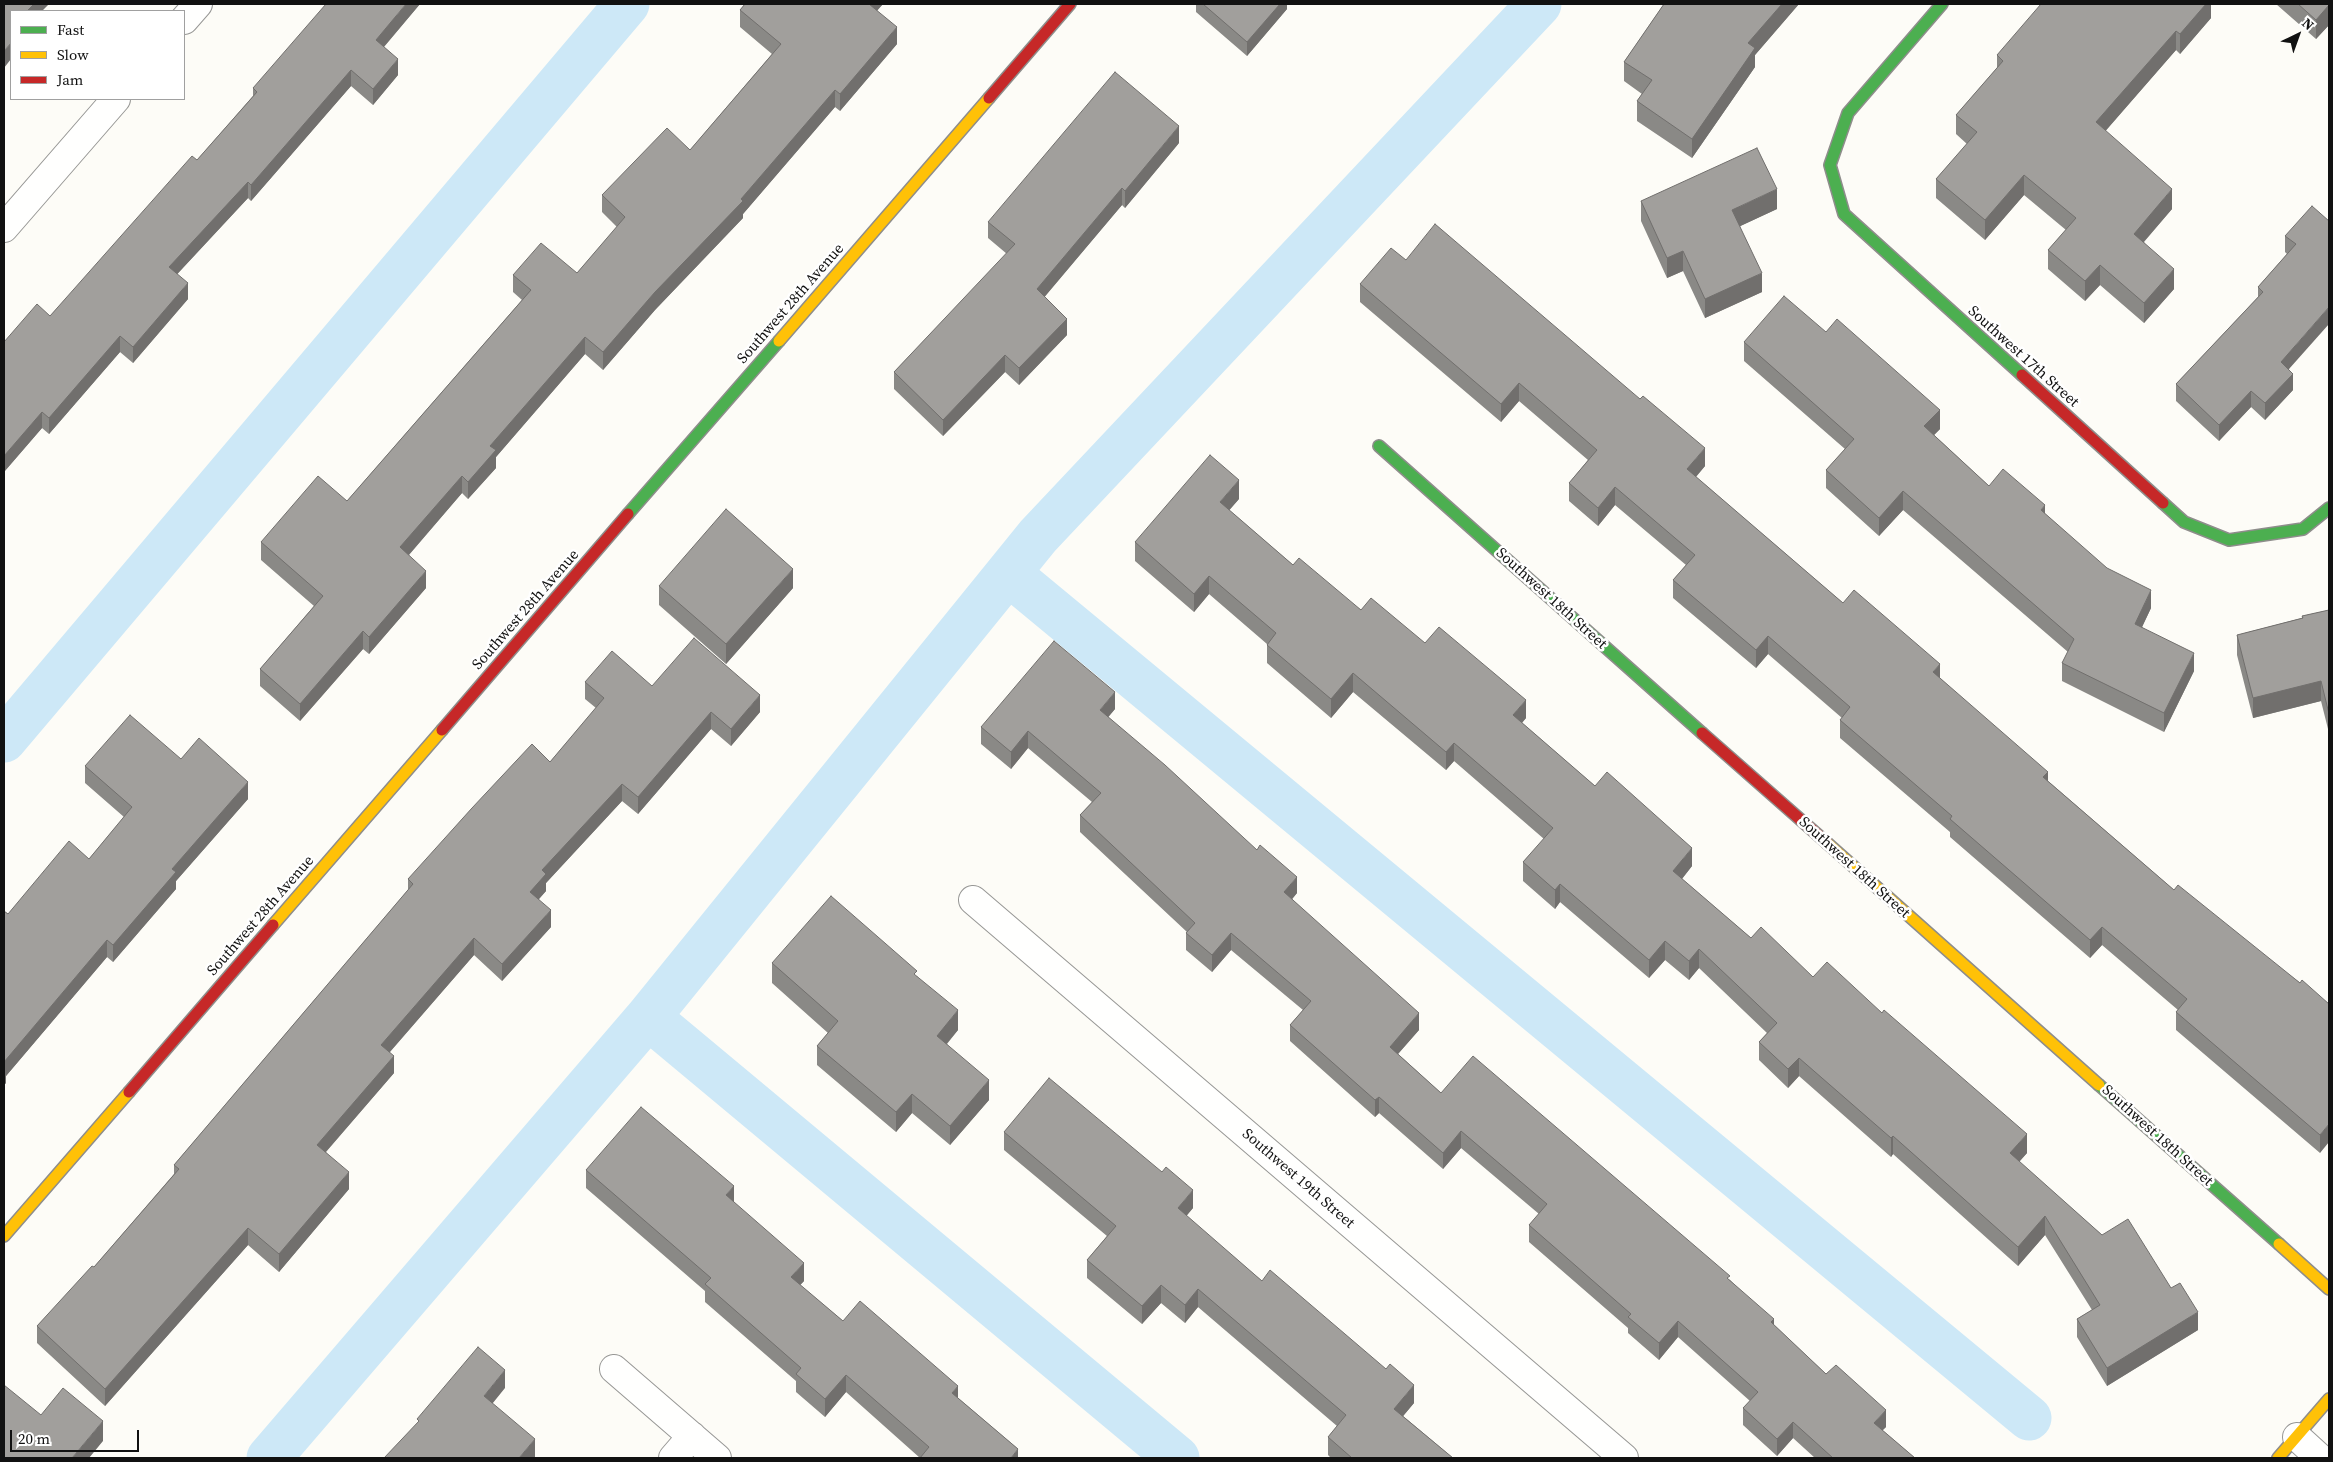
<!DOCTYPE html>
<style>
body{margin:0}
#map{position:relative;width:2333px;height:1462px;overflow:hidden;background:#fdfcf7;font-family:"Source Serif 4",serif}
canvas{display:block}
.frame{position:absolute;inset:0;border:5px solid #111;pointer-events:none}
.legend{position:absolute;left:10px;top:10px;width:175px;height:90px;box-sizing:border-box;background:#fff;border:1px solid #a0a0a0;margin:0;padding:6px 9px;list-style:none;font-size:15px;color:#111}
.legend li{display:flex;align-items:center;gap:10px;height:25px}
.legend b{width:25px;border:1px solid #a0a0a0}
.north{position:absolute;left:2273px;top:10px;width:50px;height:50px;-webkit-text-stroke:4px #fff;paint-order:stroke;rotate:42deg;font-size:14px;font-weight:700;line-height:20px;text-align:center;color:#111}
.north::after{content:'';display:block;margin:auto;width:18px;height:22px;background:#111;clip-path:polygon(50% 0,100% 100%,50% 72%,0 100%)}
.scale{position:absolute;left:10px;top:1430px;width:129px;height:22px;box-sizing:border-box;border:2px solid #111;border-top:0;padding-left:6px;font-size:15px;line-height:18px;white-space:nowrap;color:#111;-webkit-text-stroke:4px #fff;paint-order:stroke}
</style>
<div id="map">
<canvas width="2333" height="1462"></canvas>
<div class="frame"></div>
<ul class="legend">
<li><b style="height:6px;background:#4caf50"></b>Fast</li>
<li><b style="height:6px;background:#ffc107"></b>Slow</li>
<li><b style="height:6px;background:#c62828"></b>Jam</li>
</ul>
<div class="north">N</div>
<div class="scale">20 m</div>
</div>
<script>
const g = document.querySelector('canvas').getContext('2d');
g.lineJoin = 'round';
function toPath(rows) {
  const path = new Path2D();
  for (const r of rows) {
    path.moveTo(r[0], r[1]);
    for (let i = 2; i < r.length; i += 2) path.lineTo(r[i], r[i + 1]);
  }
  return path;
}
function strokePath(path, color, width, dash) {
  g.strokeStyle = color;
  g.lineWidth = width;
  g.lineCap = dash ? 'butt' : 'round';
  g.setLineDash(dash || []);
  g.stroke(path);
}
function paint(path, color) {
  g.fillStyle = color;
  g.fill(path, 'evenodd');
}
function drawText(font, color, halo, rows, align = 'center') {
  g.font = font + ' "Source Serif 4",serif';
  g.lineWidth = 5;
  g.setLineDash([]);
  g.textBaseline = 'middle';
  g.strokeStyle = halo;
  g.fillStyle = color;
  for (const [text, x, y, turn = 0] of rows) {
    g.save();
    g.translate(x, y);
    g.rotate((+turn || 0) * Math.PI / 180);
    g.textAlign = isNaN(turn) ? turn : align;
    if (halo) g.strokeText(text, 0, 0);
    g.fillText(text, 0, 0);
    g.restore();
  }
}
strokePath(toPath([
 [1008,573,2029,1418],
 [4,740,627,4],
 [648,1017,1177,1458],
 [269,1458,648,1017,1038,536,1539,4]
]), '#cde8f7', 45);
const street = toPath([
 [184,20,198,4],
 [4,228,116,99],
 [973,900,1624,1458],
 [614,1369,717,1458],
 [2297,1437,2320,1458],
 [673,1458,692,1436]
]);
const fast = toPath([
 [1942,4,1848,113,1830,165,1844,214,2022,375],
 [1379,446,1702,733],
 [2163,503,2184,522,2229,540,2303,529,2329,508],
 [628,514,779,341],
 [2099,1085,2279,1244]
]);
const slow = toPath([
 [779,341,989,98],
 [1827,843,2099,1085],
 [273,925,442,730],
 [4,1236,129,1092],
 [2279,1244,2329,1289],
 [2278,1458,2329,1399]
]);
const jam = toPath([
 [989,98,1070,4],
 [2022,375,2163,503],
 [442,730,628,514],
 [1702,733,1827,843],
 [129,1092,273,925]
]);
strokePath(street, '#979795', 30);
strokePath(fast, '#8e8d8b', 14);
strokePath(slow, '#8e8d8b', 14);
strokePath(jam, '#8e8d8b', 14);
strokePath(street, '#fffffe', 28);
strokePath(fast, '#4caf50', 11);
strokePath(slow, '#ffc107', 11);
strokePath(jam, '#c62828', 11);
paint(toPath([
 [420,4,384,47,398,75,373,105,351,86,251,201,248,198,177,274,188,299,133,363,120,352,49,434,42,428,4,472,4,342,50,316,197,160,253,96,253,88],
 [745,4,883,4,877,10,897,44,840,111,835,107,743,214,743,218,655,310,603,370,585,354,496,457,496,468,468,499,462,493,409,555,426,588,369,654,363,649,300,721,260,686,260,669,314,606,261,560,261,542,347,501,522,300,513,292,513,275,577,273,617,227,602,212,602,195,690,150,772,54,740,27,740,10],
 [1196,4,1287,4,1287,9,1247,56,1196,12],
 [1664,4,1799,4,1755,55,1755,67,1692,158,1637,121,1637,101,1642,94,1624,81,1624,62],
 [2211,4,2211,18,2180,54,2176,50,2105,131,2172,209,2144,242,2174,289,2144,323,2100,285,2085,301,2048,269,2048,250,2066,230,2024,195,1985,240,1936,198,1936,179,1967,144,1956,134,1956,115,1997,68,1997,55],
 [2276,4,2329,4,2329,25,2316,39],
 [1179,143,1125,208,1122,205,1044,297,1067,335,1019,385,1005,372,943,436,894,389,894,372,1007,254,988,238,988,222],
 [1641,201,1777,209,1740,226,1762,292,1705,318,1683,271,1667,278,1641,221],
 [2329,221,2289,369,2293,390,2265,420,2251,407,2219,441,2176,401,2176,384,2258,297,2258,287,2287,254,2285,252,2285,236],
 [1406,260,1705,466,1696,477,1843,603,1940,678,2048,781,2174,890,2329,1004,2320,1153,2176,1030,2176,1012,2178,1010,2102,945,2090,958,1950,837,1950,832,1840,738,1840,720,1842,718,1768,654,1756,668,1673,598,1673,580,1686,565,1615,505,1598,526,1569,501,1569,483,1588,460,1519,401,1501,422,1360,302,1360,284],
 [1744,342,1940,429,1934,435,1989,486,2045,514,2151,608,2142,627,2194,671,2164,732,2062,681,2062,663,2068,652,1903,510,1879,536,1826,488,1826,470,1845,449,1744,361],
 [1239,499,1229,510,1293,565,1361,610,1425,643,1526,718,1522,723,1595,786,1692,866,1682,879,1751,938,1813,977,2027,1153,2019,1162,2102,1235,2171,1288,2198,1330,2107,1386,2077,1337,2077,1319,2092,1310,2045,1235,2018,1266,1893,1154,1891,1157,1799,1076,1788,1088,1759,1060,1759,1042,1767,1033,1699,968,1689,980,1665,960,1649,978,1560,902,1555,909,1523,881,1523,862,1544,839,1454,761,1446,770,1353,692,1331,718,1267,663,1267,644,1209,594,1194,612,1135,561,1135,542],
 [659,586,793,588,726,664,659,605],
 [2329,610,2329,733,2321,701,2253,718,2237,655,2237,635,2302,618,2302,616],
 [585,682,652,686,760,712,731,746,711,729,638,814,622,801,546,883,546,891,539,899,551,927,502,981,474,955,390,1052,394,1073,326,1152,349,1189,279,1272,248,1245,105,1406,37,1343,37,1326,94,1267,174,1174,174,1165,408,890,408,879,550,762,596,708,585,699],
 [1115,709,1108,717,1297,893,1292,899,1419,1030,1398,1054,1441,1093,1730,1280,1774,1325,1826,1374,1886,1427,1882,1430,1915,1458,1815,1458,1793,1438,1777,1456,1743,1425,1743,1408,1750,1401,1678,1337,1659,1360,1628,1333,1628,1328,1529,1242,1529,1225,1539,1214,1461,1148,1443,1169,1379,1113,1375,1117,1290,1041,1290,1025,1303,1010,1231,950,1212,972,1186,950,1186,933,1187,932,1080,832,1080,815,1092,802,1028,748,1011,769,981,744,981,727],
 [181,759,248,799,176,881,176,889,113,962,107,957,6,1076,6,1083,4,1085,4,911,8,914,89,859,124,817,85,783,85,766],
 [772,963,917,976,958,1030,947,1044,989,1100,950,1145,912,1113,896,1132,817,1065,817,1046,828,1033,772,983],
 [1004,1132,1193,1208,1186,1216,1262,1281,1414,1403,1403,1416,1453,1458,1331,1458,1328,1455,1328,1437,1337,1426,1198,1307,1185,1323,1161,1303,1142,1324,1087,1278,1087,1260,1107,1236,1004,1150],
 [586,1170,734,1202,804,1281,800,1285,843,1321,958,1398,1018,1449,920,1458,846,1392,825,1417,796,1392,796,1381,705,1302,705,1291,586,1188]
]), '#8a8986');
paint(toPath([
 [34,4,49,4,42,11,27,11],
 [406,4,420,4,376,56,376,40],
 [869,4,883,4,869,20],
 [1280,4,1287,4,1287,9,1247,56,1247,42],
 [1782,4,1799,4,1755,55,1755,67,1692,158,1692,139,1748,43],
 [2206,4,2211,4,2211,18,2180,54,2180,34],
 [2329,5,2329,25,2316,39,2316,20],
 [897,27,897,44,840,111,840,94],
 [2176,31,2176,50,2096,142,2096,122],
 [11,43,11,59,4,68,4,51],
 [398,59,398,75,373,105,373,89],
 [351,70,351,86,251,201,251,185],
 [835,90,835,107,743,214,743,218,655,310,603,370,603,352,655,292,741,199],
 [1179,126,1179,143,1125,208,1125,191],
 [2024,175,2024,195,1985,240,1985,220],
 [248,182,248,198,169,283,169,267],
 [1122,188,1122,205,1037,306,1037,289],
 [1777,189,1777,209,1732,230,1732,210],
 [2172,189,2172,209,2134,253,2134,234],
 [1683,251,1683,271,1667,278,1667,258],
 [2100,265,2100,285,2085,301,2085,281],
 [2174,269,2174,289,2144,323,2144,303],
 [1762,273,1762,292,1705,318,1705,299],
 [188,283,188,299,133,363,133,347],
 [2329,307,2329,324,2281,378,2281,362],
 [1067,319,1067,335,1019,385,1019,368],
 [120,336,120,352,49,434,49,418],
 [585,337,585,354,496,457,496,468,468,499,468,482,490,446],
 [1005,355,1005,372,943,436,943,420],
 [2293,374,2293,390,2265,420,2265,403],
 [1519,383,1519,401,1501,422,1501,404],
 [2251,391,2251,407,2219,441,2219,425],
 [1940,410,1940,429,1924,445,1924,426],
 [42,412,42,428,4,472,4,456],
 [1705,448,1705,466,1687,487,1687,469],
 [462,476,462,493,400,565,400,547],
 [1239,480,1239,499,1220,521,1220,502],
 [1615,487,1615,505,1598,526,1598,508],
 [1903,491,1903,510,1879,536,1879,518],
 [2045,505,2045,523,2041,510],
 [793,569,793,588,726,664,726,644],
 [426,571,426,588,369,654,369,637],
 [1209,576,1209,594,1194,612,1194,594],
 [2151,590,2151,608,2135,642,2135,624],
 [363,631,363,649,300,721,300,704],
 [1768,636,1768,654,1756,668,1756,650],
 [2194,653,2194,671,2164,732,2164,713],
 [1940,664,1940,682,1933,672],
 [1353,673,1353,692,1331,718,1331,699],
 [2321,681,2321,701,2253,718,2253,698],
 [1115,692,1115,709,1100,727,1100,710],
 [760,695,760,712,731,746,731,729],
 [1526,700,1526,718,1513,733,1513,715],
 [711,712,711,729,638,814,638,797],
 [1028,731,1028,748,1011,769,1011,752],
 [1454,743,1454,761,1446,770,1446,752],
 [2048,772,2048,790,2043,777],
 [248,782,248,799,176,881,176,889,113,962,113,945,172,869],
 [622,784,622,801,546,883,546,891,530,909,530,892,542,870],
 [1692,848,1692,866,1673,890,1673,871],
 [1297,877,1297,893,1284,909,1284,892],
 [1560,884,1560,902,1555,909,1555,890],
 [551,910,551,927,502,981,502,964],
 [2102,927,2102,945,2090,958,2090,940],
 [1231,933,1231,950,1212,972,1212,955],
 [474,938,474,955,381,1062,381,1045],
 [107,940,107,957,6,1076,6,1083,4,1085,4,1062],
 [1665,941,1665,960,1649,978,1649,960],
 [1699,949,1699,968,1689,980,1689,961],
 [958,1010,958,1030,937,1055,937,1036],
 [1419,1013,1419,1030,1390,1063,1390,1047],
 [394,1056,394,1073,317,1162,317,1145],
 [1799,1058,1799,1076,1788,1088,1788,1069],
 [989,1080,989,1100,950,1145,950,1126],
 [912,1094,912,1113,896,1132,896,1112],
 [1379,1097,1379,1113,1375,1117,1375,1100],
 [2329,1124,2329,1142,2320,1153,2320,1135],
 [1461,1131,1461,1148,1443,1169,1443,1153],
 [2027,1134,2027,1153,2010,1172,2010,1153],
 [1893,1136,1893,1154,1891,1157,1891,1138],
 [349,1172,349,1189,279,1272,279,1254],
 [734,1186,734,1204,726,1195],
 [1193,1190,1193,1208,1178,1226,1178,1208],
 [2045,1216,2045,1235,2018,1266,2018,1247],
 [248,1228,248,1245,105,1406,105,1389],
 [804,1263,804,1281,791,1295,791,1277],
 [1161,1285,1161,1303,1142,1324,1142,1306],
 [1198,1289,1198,1307,1185,1323,1185,1305],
 [2198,1312,2198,1330,2107,1386,2107,1368],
 [1774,1319,1774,1335,1771,1322],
 [1678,1321,1678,1337,1659,1360,1659,1343],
 [505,1370,505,1388,484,1414,484,1396],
 [846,1375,846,1392,825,1417,825,1399],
 [1414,1385,1414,1403,1394,1427,1394,1409],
 [958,1386,958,1404,952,1393],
 [1886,1410,1886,1427,1874,1439,1874,1423],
 [103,1421,103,1441,89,1458,72,1458],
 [1793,1422,1793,1438,1777,1456,1777,1439],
 [535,1439,535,1457,534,1458,519,1458],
 [1018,1449,1018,1458,1011,1458]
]), '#716f6d');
const building = toPath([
 [4,4,34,4,27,11,11,11,11,43,4,51,4,4],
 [326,4,406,4,376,40,398,59,373,89,351,70,251,185,248,182,169,267,188,283,133,347,120,336,49,418,42,412,4,456,4,342,37,304,50,316,192,156,197,160,257,92,253,88,326,4],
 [745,4,869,4,897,27,840,94,835,90,741,199,743,201,655,292,603,352,585,337,490,446,496,450,468,482,462,476,400,547,426,571,369,637,363,631,300,704,260,669,323,596,261,542,318,476,347,501,531,290,513,275,541,243,577,273,625,217,602,195,667,128,690,150,781,44,740,10,745,4],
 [1203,4,1280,4,1247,42,1203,4],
 [1664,4,1782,4,1748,43,1755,48,1692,139,1637,101,1652,80,1624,62,1664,4],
 [2041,4,2206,4,2180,34,2176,31,2096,122,2172,189,2134,234,2174,269,2144,303,2100,265,2085,281,2048,250,2076,218,2024,175,1985,220,1936,179,1977,132,1956,115,2003,61,1997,55,2041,4],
 [2298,4,2329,4,2329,5,2316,20,2298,4],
 [1115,72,1179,126,1125,191,1122,188,1037,289,1067,319,1019,368,1005,355,943,420,894,372,1015,244,988,222,1115,72],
 [1757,148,1777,189,1732,210,1762,273,1705,299,1683,251,1667,258,1641,201,1757,148],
 [2312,206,2329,221,2329,307,2281,362,2293,374,2265,403,2251,391,2219,425,2176,384,2263,292,2258,287,2296,244,2285,236,2312,206],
 [1435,224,1640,399,1643,396,1705,448,1687,469,1843,603,1854,590,1940,664,1933,672,2048,772,2043,777,2174,890,2178,885,2300,983,2302,980,2329,1004,2329,1124,2320,1135,2176,1012,2187,999,2102,927,2090,940,1950,819,1952,816,1840,720,1850,707,1768,636,1756,650,1673,580,1695,555,1615,487,1598,508,1569,483,1597,450,1519,383,1501,404,1360,284,1391,248,1406,260,1435,224],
 [1784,296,1826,332,1837,319,1940,410,1924,426,1989,486,2003,469,2045,505,2041,510,2107,568,2151,590,2135,624,2194,653,2164,713,2062,663,2074,639,1903,491,1879,518,1826,470,1854,439,1744,342,1784,296],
 [1210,455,1239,480,1220,502,1293,565,1299,558,1361,610,1371,598,1425,643,1439,627,1526,700,1513,715,1595,786,1607,772,1692,848,1673,871,1751,938,1761,927,1813,977,1827,962,1882,1013,1884,1010,2027,1134,2010,1153,2102,1235,2128,1219,2171,1288,2180,1283,2198,1312,2107,1368,2077,1319,2100,1305,2045,1216,2018,1247,1893,1136,1891,1138,1799,1058,1788,1069,1759,1042,1777,1023,1699,949,1689,961,1665,941,1649,960,1560,884,1555,890,1523,862,1553,828,1454,743,1446,752,1353,673,1331,699,1267,645,1276,633,1209,576,1194,594,1135,542,1210,455],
 [726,509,793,569,726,644,659,586,726,509],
 [2329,610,2329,714,2321,681,2253,698,2237,635,2303,618,2302,616,2329,610],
 [694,638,760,695,731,729,711,712,638,797,622,784,542,870,546,874,530,892,551,910,502,964,474,938,381,1045,394,1056,317,1145,349,1172,279,1254,248,1228,105,1389,37,1326,92,1266,94,1267,179,1169,174,1165,413,884,408,879,472,808,532,744,550,762,604,698,585,682,612,651,652,686,694,638],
 [1054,641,1115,692,1100,710,1165,765,1257,850,1260,845,1297,877,1284,892,1419,1013,1390,1047,1441,1093,1473,1056,1730,1276,1727,1278,1774,1319,1771,1322,1826,1374,1836,1365,1886,1410,1874,1423,1915,1458,1833,1458,1793,1422,1777,1439,1743,1408,1758,1392,1678,1321,1659,1343,1628,1317,1631,1314,1529,1225,1547,1204,1461,1131,1443,1153,1379,1097,1375,1100,1290,1025,1311,1001,1231,933,1212,955,1186,933,1195,923,1080,815,1101,793,1028,731,1011,752,981,727,1054,641],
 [130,715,181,759,199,738,248,782,172,869,176,872,113,945,107,940,4,1062,4,911,8,914,69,841,89,859,132,807,85,766,130,715],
 [831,896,917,971,914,974,958,1010,937,1036,989,1080,950,1126,912,1094,896,1112,817,1046,838,1021,772,963,831,896],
 [1049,1078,1162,1172,1166,1167,1193,1190,1178,1208,1262,1281,1270,1270,1386,1369,1390,1364,1414,1385,1394,1409,1453,1458,1352,1458,1328,1437,1346,1415,1198,1289,1185,1305,1161,1285,1142,1306,1087,1260,1116,1226,1004,1132,1049,1078],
 [641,1107,734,1186,726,1195,804,1263,791,1277,843,1321,860,1301,958,1386,952,1393,1018,1449,1011,1458,920,1458,929,1447,846,1375,825,1399,796,1374,801,1368,705,1284,711,1278,586,1170,641,1107],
 [478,1347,505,1370,484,1396,535,1439,519,1458,384,1458,419,1421,417,1419,478,1347],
 [4,1385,41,1415,63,1388,103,1421,72,1458,4,1458,4,1385]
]);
paint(building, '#a19f9c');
strokePath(building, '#716f6d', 1);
drawText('15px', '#111', '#fff', [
 ["Southwest 28th Avenue",791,304,-49],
 ["Southwest 17th Street",2023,357,42],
 ["Southwest 18th Street",1551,599,42],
 ["Southwest 28th Avenue",526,610,-49],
 ["Southwest 18th Street",1854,868,42],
 ["Southwest 28th Avenue",261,916,-49],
 ["Southwest 18th Street",2157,1136,42],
 ["Southwest 19th Street",1298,1179,41]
]);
</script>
